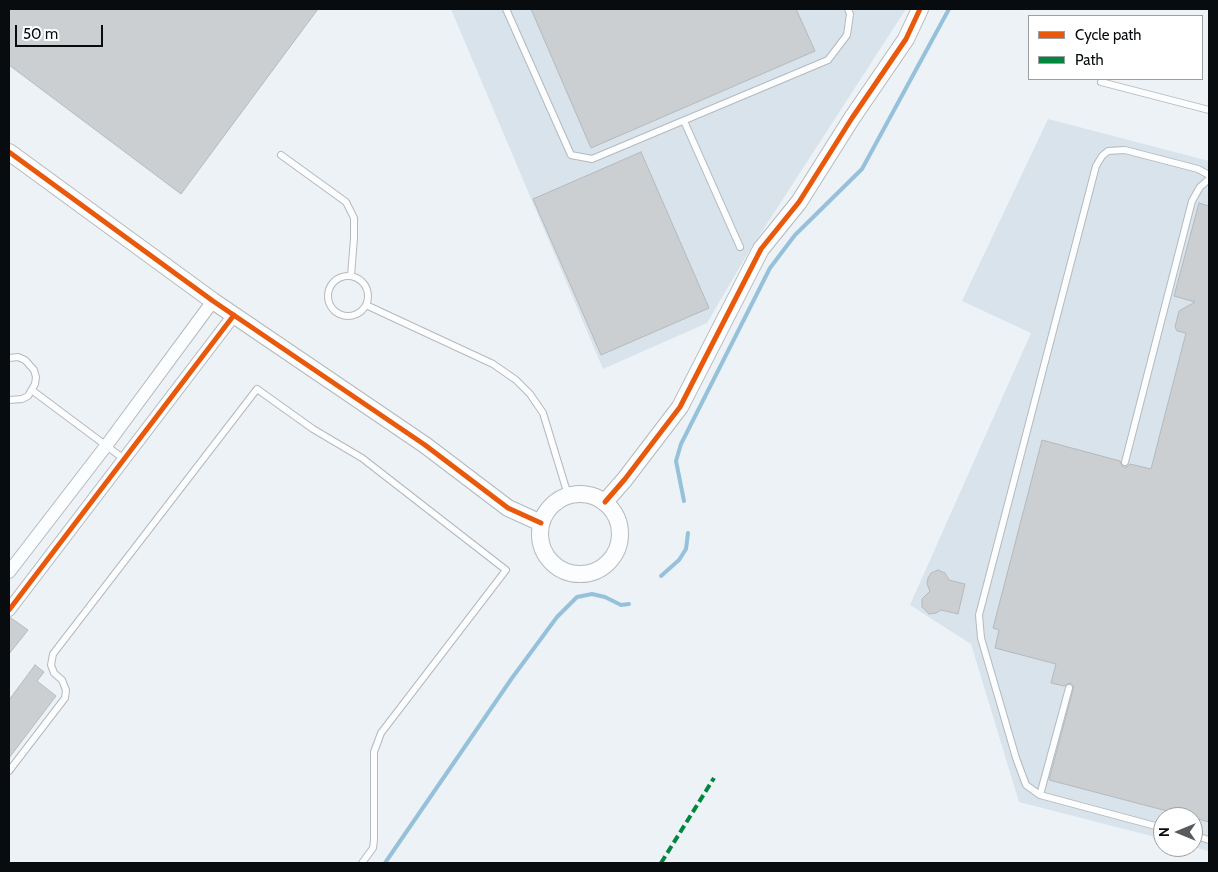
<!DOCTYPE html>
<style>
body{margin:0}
#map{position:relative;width:1218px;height:872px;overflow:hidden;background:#edf2f6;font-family:Cabin,sans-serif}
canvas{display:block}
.frame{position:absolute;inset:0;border:10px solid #090c0e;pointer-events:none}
.legend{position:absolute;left:1028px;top:15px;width:175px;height:65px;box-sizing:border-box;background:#fff;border:1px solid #9d9e9f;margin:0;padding:6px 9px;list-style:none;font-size:15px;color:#090c0e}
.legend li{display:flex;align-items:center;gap:10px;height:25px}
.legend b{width:25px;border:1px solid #9d9e9f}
.north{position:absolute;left:1153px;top:807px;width:50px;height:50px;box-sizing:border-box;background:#fff;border:1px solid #9d9e9f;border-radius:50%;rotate:270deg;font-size:14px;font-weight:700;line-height:20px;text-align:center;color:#090c0e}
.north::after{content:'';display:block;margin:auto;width:18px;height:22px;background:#595c5f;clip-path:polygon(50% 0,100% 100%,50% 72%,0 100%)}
.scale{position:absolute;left:15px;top:25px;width:88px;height:22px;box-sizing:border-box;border:2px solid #090c0e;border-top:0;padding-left:6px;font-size:15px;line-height:18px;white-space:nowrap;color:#090c0e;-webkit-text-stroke:4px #fff;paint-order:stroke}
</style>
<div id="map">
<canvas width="1218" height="872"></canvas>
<div class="frame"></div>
<ul class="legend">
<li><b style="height:6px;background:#e8590c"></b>Cycle path</li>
<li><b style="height:6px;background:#00873e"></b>Path</li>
</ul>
<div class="north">N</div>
<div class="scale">50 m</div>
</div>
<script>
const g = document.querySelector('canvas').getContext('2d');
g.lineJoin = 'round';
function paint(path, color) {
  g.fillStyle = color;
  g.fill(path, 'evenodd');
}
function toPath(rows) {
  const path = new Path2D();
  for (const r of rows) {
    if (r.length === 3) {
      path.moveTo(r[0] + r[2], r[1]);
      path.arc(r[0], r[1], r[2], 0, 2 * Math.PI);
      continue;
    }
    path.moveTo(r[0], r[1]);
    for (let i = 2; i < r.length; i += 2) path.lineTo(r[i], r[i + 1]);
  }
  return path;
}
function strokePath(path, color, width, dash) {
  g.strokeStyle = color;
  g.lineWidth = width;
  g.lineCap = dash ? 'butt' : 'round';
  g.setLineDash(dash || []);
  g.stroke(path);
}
paint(toPath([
 [451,9,906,9,748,253,707,323,603,369],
 [1048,119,1209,161,1209,851,1193,847,1193,817,1163,817,1163,839,1019,802,971,644,910,605,1031,333,962,301]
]), '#d8e3ec');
strokePath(toPath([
 [684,501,676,461,681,444,770,268,795,235,862,169,949,9],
 [661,576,679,560,686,549,688,533],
 [385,863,512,678,557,617,577,597,592,594,605,597,621,605,629,604]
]), '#96c1db', 4);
const building = toPath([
 [9,9,318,9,181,194,9,65,9,9],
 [531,9,796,9,815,51,591,148,531,9],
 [641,152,709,308,601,355,533,199,641,152],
 [1199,203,1209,206,1209,822,1049,780,1074,686,1070,683,1064,686,1051,683,1056,664,995,648,999,630,993,628,1042,440,1120,461,1123,467,1127,467,1130,464,1151,469,1186,333,1177,331,1175,327,1179,311,1195,302,1174,296,1199,203],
 [938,570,945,573,949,580,965,584,958,614,941,610,936,613,929,614,922,607,922,599,930,591,927,584,928,578,931,573,938,570],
 [9,618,11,618,28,630,9,654,9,618],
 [35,665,44,672,37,681,56,696,9,758,9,700,35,665]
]);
paint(building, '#cbcfd2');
strokePath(building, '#b6babd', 1);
const service = toPath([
 [506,9,571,155,592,159,828,60,847,35,850,14,848,9],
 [1101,82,1209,110],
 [684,121,740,247],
 [281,155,346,202,354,218,354,238,351,276],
 [348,296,20],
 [366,305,493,364,516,380,530,394,543,413,568,495],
 [9,358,18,357,25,360,34,370,36,377,35,384,28,396,22,399,9,400],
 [33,391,124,459],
 [1125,462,1192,201,1200,187,1209,179],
 [1069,688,1040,795,1163,828],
 [9,771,65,698,66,690,62,680,54,673,51,665,53,654,257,389,313,429,362,458,506,570,381,733,374,752,374,840,373,848,362,863],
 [1040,795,1026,785,1016,758,981,638,979,615,1096,166,1102,156,1108,151,1125,150,1198,169,1209,175],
 [1193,835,1209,840]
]);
const minor = toPath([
 [9,572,106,446,213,301],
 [9,610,234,315]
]);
const tertiary = toPath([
 [9,152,213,301,425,445,508,508,541,523],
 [580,534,40],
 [605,502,625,479,680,407,761,249,799,202,852,118,906,39,920,9]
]);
strokePath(service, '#b5b9bd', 8);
strokePath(minor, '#b5b9bd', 14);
strokePath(tertiary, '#b5b9bd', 18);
strokePath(service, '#fcfdfe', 6);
strokePath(minor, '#fcfdfe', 12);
strokePath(tertiary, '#fcfdfe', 16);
strokePath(toPath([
 [661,863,714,778]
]), '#00873e', 4, [8, 4]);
strokePath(toPath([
 [9,152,213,301,425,445,508,508,541,523],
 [605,502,625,479,680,407,761,249,799,202,852,118,906,39,920,9],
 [9,610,234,315]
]), '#e8590c', 5);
</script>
